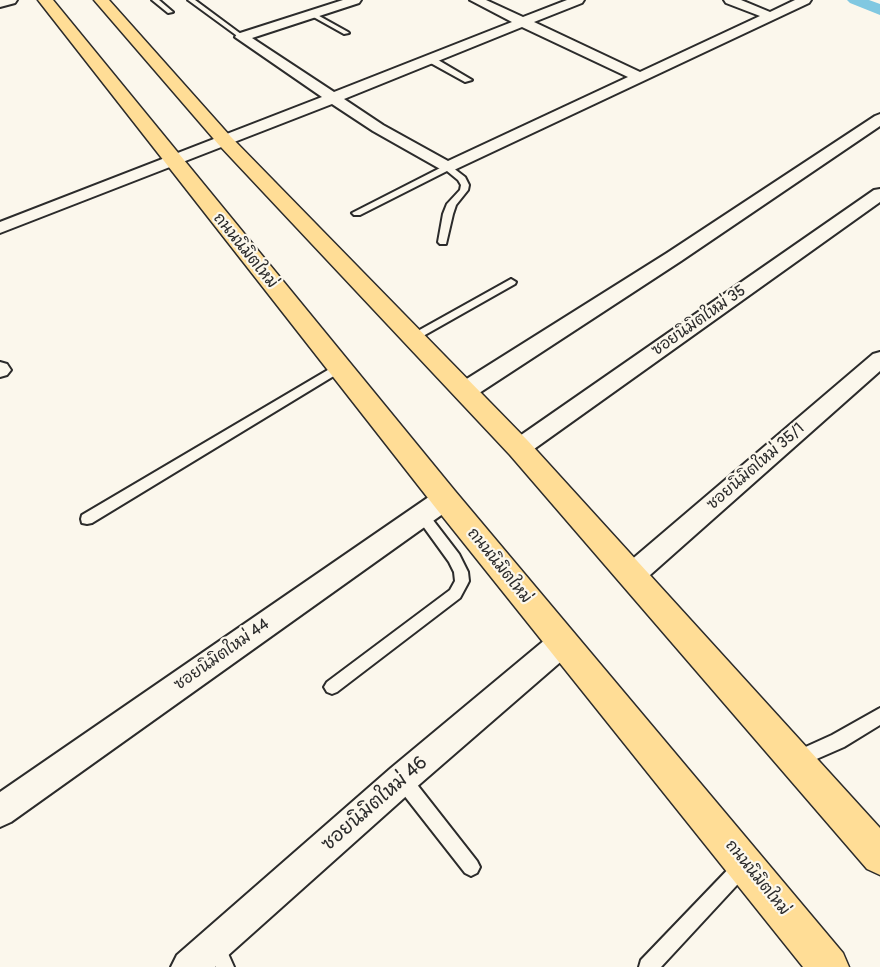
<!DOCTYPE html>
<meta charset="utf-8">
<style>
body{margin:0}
canvas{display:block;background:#fbf7ec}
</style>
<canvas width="880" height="967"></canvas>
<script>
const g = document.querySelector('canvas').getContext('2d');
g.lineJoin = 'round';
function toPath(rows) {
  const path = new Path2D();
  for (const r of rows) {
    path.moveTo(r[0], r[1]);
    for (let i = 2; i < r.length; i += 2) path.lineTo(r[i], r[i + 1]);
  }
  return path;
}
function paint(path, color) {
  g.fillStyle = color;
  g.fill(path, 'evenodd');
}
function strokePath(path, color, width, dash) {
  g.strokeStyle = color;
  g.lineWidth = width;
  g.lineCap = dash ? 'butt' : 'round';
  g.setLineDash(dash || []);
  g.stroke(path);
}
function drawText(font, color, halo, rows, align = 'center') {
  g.font = font + ' Pangolin,"Playpen Sans Thai",sans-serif';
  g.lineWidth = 4.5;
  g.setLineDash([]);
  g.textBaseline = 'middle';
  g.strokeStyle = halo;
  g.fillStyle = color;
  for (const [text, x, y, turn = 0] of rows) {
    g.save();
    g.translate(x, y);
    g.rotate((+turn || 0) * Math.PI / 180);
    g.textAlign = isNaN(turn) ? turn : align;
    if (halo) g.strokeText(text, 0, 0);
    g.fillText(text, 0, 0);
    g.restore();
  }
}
paint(toPath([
 [847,0,869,0,880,4,880,15,850,3,847,0]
]), '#80c8e1');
const service = toPath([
 [152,0,159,0,173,12,168,13,152,0],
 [188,0,195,0,245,37,240,38,188,0],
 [312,12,348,32,349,33,344,34,310,15,309,14,312,12],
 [427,57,433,57,472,80,465,82,427,61,427,57],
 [448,164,465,177,469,185,468,190,456,205,453,214,446,244,440,244,438,242,443,214,447,204,460,190,461,185,458,180,447,171,360,215,354,215,352,213,448,164],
 [511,279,516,282,515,284,416,340,408,340,407,337,511,279],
 [338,364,342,365,344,368,342,371,92,523,87,524,82,523,81,519,82,515,338,364],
 [421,510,426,511,459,554,468,572,469,581,467,585,460,598,337,692,332,694,327,692,324,687,327,682,450,590,455,581,454,572,449,562,415,515,416,511,421,510],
 [880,708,880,725,844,747,796,768,790,766,788,760,790,754,832,735,880,708],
 [402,771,408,773,477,861,480,867,477,873,471,876,465,873,396,785,394,779,396,773,402,771],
 [743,857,749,860,752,866,749,872,661,967,639,967,641,960,737,860,743,857],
 [216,937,222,940,234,967,216,967,207,946,210,940,216,937]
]);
const minor = toPath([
 [0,0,17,0,15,3,0,7,0,0],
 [343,0,361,0,359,3,252,38,334,92,512,22,470,0,486,0,523,17,567,0,584,0,582,3,534,22,640,72,760,16,726,3,724,0,741,0,770,12,795,0,811,0,809,3,454,170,442,170,373,131,332,104,0,233,0,222,322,97,235,37,237,34,343,0],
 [522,27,628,77,448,161,383,125,344,99,522,27],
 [880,114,880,126,681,261,473,397,465,399,457,397,454,391,457,385,667,253,875,116,880,114],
 [880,189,880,202,527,454,519,457,511,454,508,448,511,442,874,190,880,189],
 [880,352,880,371,641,583,632,586,623,583,619,575,623,567,873,354,880,352],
 [0,362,7,364,11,370,7,375,0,377,0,362],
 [445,489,454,492,457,499,454,506,11,822,0,827,0,792,436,492,445,489],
 [562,630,572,634,576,643,572,652,413,790,215,967,171,967,177,955,391,768,552,634,562,630]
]);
const primary = toPath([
 [38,0,53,0,455,491,843,953,849,967,803,967,435,507,38,0],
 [94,0,109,0,231,137,528,441,880,828,880,875,867,869,510,455,219,145,94,0]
]);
strokePath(service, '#2b2b2b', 4);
strokePath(minor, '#2b2b2b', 4);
strokePath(primary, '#2b2b2b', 3);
paint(service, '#fbf7ec');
paint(minor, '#fbf7ec');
paint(primary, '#ffdd96');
drawText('16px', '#2b2b2b', '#fbf7ec', [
 ["ถนนนิมิตใหม่",245,251,51],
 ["ซอยนิมิตใหม่ 35",699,321,-35],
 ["ซอยนิมิตใหม่ 35/1",756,467,-41],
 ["ถนนนิมิตใหม่",499,566,51],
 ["ซอยนิมิตใหม่ 44",222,655,-35],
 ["ถนนนิมิตใหม่",757,878,51]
]);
drawText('19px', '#2b2b2b', '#fbf7ec', [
 ["ซอยนิมิตใหม่ 46",375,804,-41]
]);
</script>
